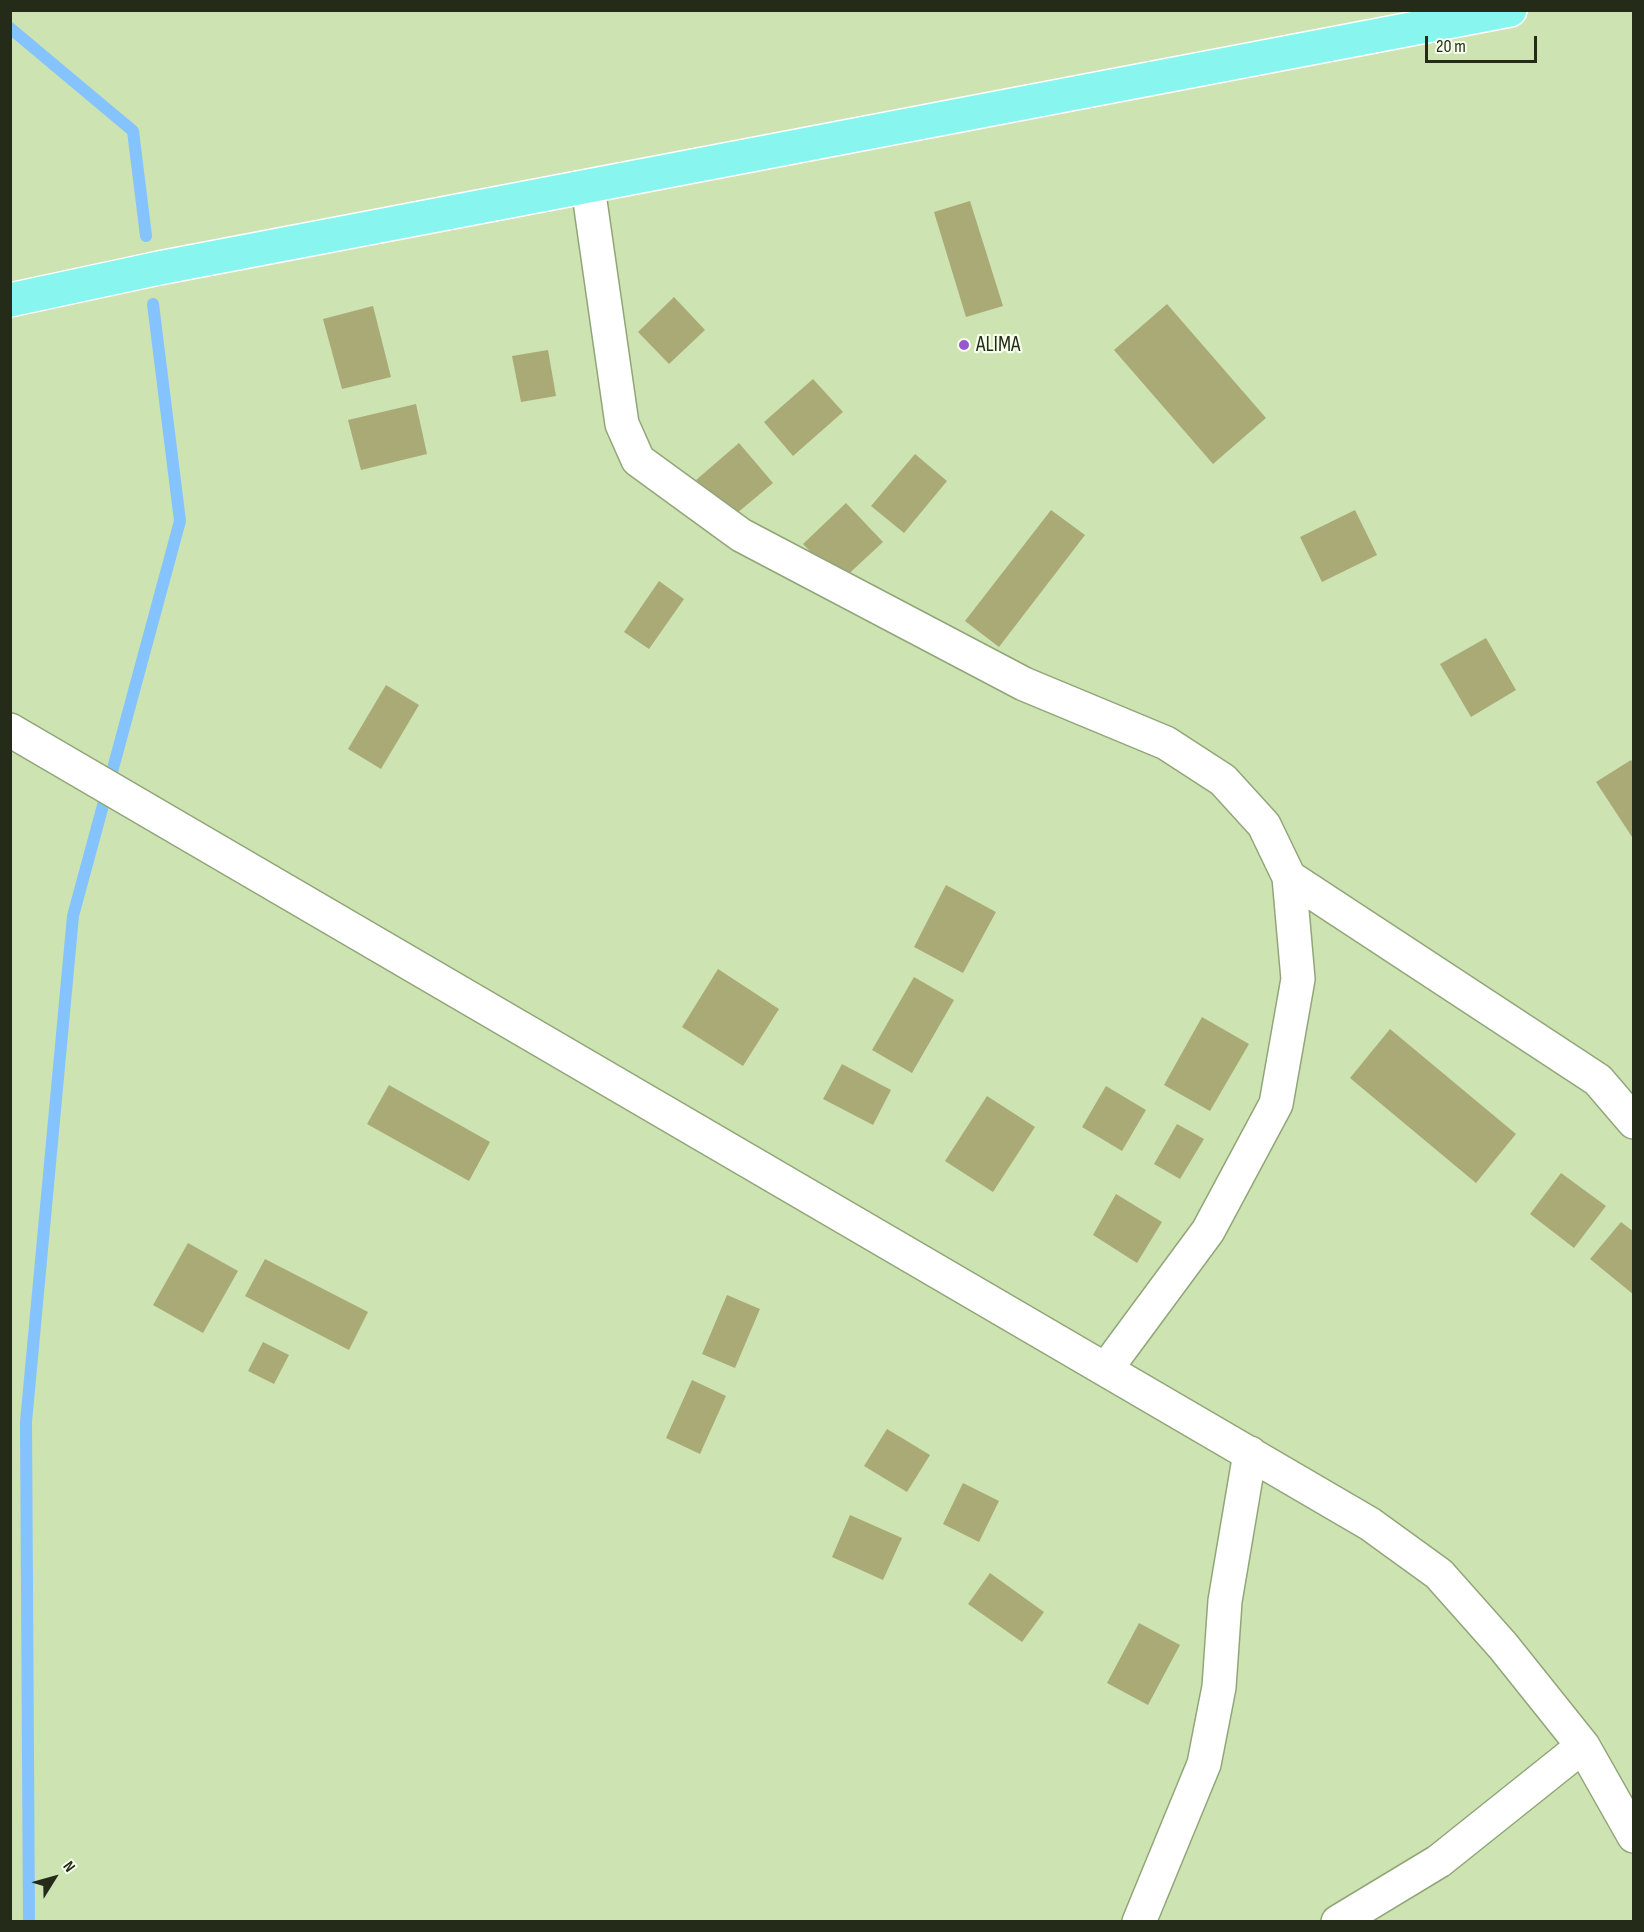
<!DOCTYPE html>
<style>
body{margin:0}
#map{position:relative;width:1644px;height:1932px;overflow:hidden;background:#cde3b2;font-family:"Sofia Sans Condensed",sans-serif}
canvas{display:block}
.frame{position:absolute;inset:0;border:12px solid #242c19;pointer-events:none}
.north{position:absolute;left:24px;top:1848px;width:60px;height:60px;-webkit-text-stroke:4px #f5ffeb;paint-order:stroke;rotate:53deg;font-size:16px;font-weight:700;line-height:24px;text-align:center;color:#242c19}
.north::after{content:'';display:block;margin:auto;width:21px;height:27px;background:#242c19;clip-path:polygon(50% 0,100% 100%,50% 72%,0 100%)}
.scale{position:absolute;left:1425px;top:36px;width:112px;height:27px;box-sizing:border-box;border:3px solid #242c19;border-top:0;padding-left:8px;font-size:18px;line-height:21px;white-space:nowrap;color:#242c19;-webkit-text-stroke:4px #f5ffeb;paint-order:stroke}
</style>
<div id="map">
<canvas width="1644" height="1932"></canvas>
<div class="frame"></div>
<div class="north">N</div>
<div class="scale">20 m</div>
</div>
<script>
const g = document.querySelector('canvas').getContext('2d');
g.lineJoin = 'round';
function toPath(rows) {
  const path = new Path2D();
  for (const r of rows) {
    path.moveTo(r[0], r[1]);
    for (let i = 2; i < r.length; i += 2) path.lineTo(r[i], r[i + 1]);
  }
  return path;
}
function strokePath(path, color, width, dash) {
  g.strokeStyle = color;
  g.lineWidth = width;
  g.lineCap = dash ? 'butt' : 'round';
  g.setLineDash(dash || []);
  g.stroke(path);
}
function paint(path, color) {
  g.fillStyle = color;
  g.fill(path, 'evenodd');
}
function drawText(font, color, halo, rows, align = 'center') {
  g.font = font + ' "Sofia Sans Condensed",sans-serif';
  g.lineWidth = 4.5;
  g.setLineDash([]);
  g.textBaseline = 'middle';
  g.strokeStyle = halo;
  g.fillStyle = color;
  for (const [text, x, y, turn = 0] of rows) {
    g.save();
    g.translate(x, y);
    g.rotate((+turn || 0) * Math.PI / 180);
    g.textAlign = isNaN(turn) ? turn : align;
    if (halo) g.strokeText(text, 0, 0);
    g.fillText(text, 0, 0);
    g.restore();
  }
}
strokePath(toPath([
 [10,28,133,131,146,236],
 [29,1922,26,1422,73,916,180,521,153,304]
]), '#84c3fd', 12);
paint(toPath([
 [970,201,1003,306,966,317,934,212],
 [674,297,705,330,669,364,638,332],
 [1167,304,1266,418,1213,464,1114,350],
 [373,306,391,377,342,389,323,319],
 [548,350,556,396,521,402,512,356],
 [813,379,843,412,793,456,764,422],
 [416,404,427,454,361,470,348,420],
 [739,443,773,483,730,519,696,480],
 [915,454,947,481,904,533,871,506],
 [846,503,883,542,840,582,803,544],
 [1051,510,1085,535,999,647,965,621],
 [1355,510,1377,555,1322,582,1300,537],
 [659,581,684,599,649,649,624,632],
 [1486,638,1516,690,1471,717,1440,664],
 [386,685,419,705,381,769,348,749],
 [1631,760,1634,764,1634,840,1596,782],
 [946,885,996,912,963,973,914,947],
 [718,969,779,1009,743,1066,682,1027],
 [914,977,954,1000,912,1073,872,1050],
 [1202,1017,1249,1044,1210,1111,1164,1085],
 [1390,1029,1516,1134,1476,1183,1350,1078],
 [842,1064,891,1090,873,1125,823,1099],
 [389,1085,490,1142,469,1181,367,1124],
 [1106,1086,1146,1110,1122,1151,1082,1127],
 [987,1096,1035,1127,993,1192,945,1161],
 [1177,1124,1204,1139,1180,1179,1154,1164],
 [1561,1173,1606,1206,1574,1248,1530,1214],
 [1116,1194,1162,1222,1137,1263,1093,1235],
 [1621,1222,1634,1232,1634,1295,1590,1259],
 [188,1243,238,1271,203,1333,153,1305],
 [265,1259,368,1312,349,1350,245,1296],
 [727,1295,760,1309,735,1368,702,1354],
 [263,1342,289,1355,274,1384,248,1371],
 [692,1380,726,1396,700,1454,666,1438],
 [887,1429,930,1455,907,1492,864,1466],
 [963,1483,999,1501,979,1542,943,1524],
 [850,1515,902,1538,883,1580,832,1557],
 [990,1573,1044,1612,1022,1642,968,1604],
 [1139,1623,1180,1645,1148,1705,1107,1683]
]), '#aa7');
const minor = toPath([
 [588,187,622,424,638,460,741,535,1024,684,1166,743,1223,780,1264,825,1289,877,1298,979,1276,1104,1208,1231,1106,1369],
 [10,730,1370,1524,1439,1574,1503,1646,1583,1746,1634,1836],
 [1289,877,1598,1080,1634,1122],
 [1139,1922,1204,1764,1219,1687,1225,1601,1250,1453],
 [1338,1922,1439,1861,1583,1746]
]);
const major = toPath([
 [10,300,159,268,1510,10]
]);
strokePath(minor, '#91a678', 36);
strokePath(major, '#fff', 36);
strokePath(minor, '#fff', 33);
strokePath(major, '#88f5ee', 33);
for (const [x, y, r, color] of [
 [964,345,6,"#9857cc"]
]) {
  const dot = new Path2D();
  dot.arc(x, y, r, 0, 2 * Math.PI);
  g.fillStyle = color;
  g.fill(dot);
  strokePath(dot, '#f5ffeb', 2);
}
drawText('22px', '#242c19', '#f5ffeb', [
 ["ALIMA",976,345]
], 'left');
</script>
